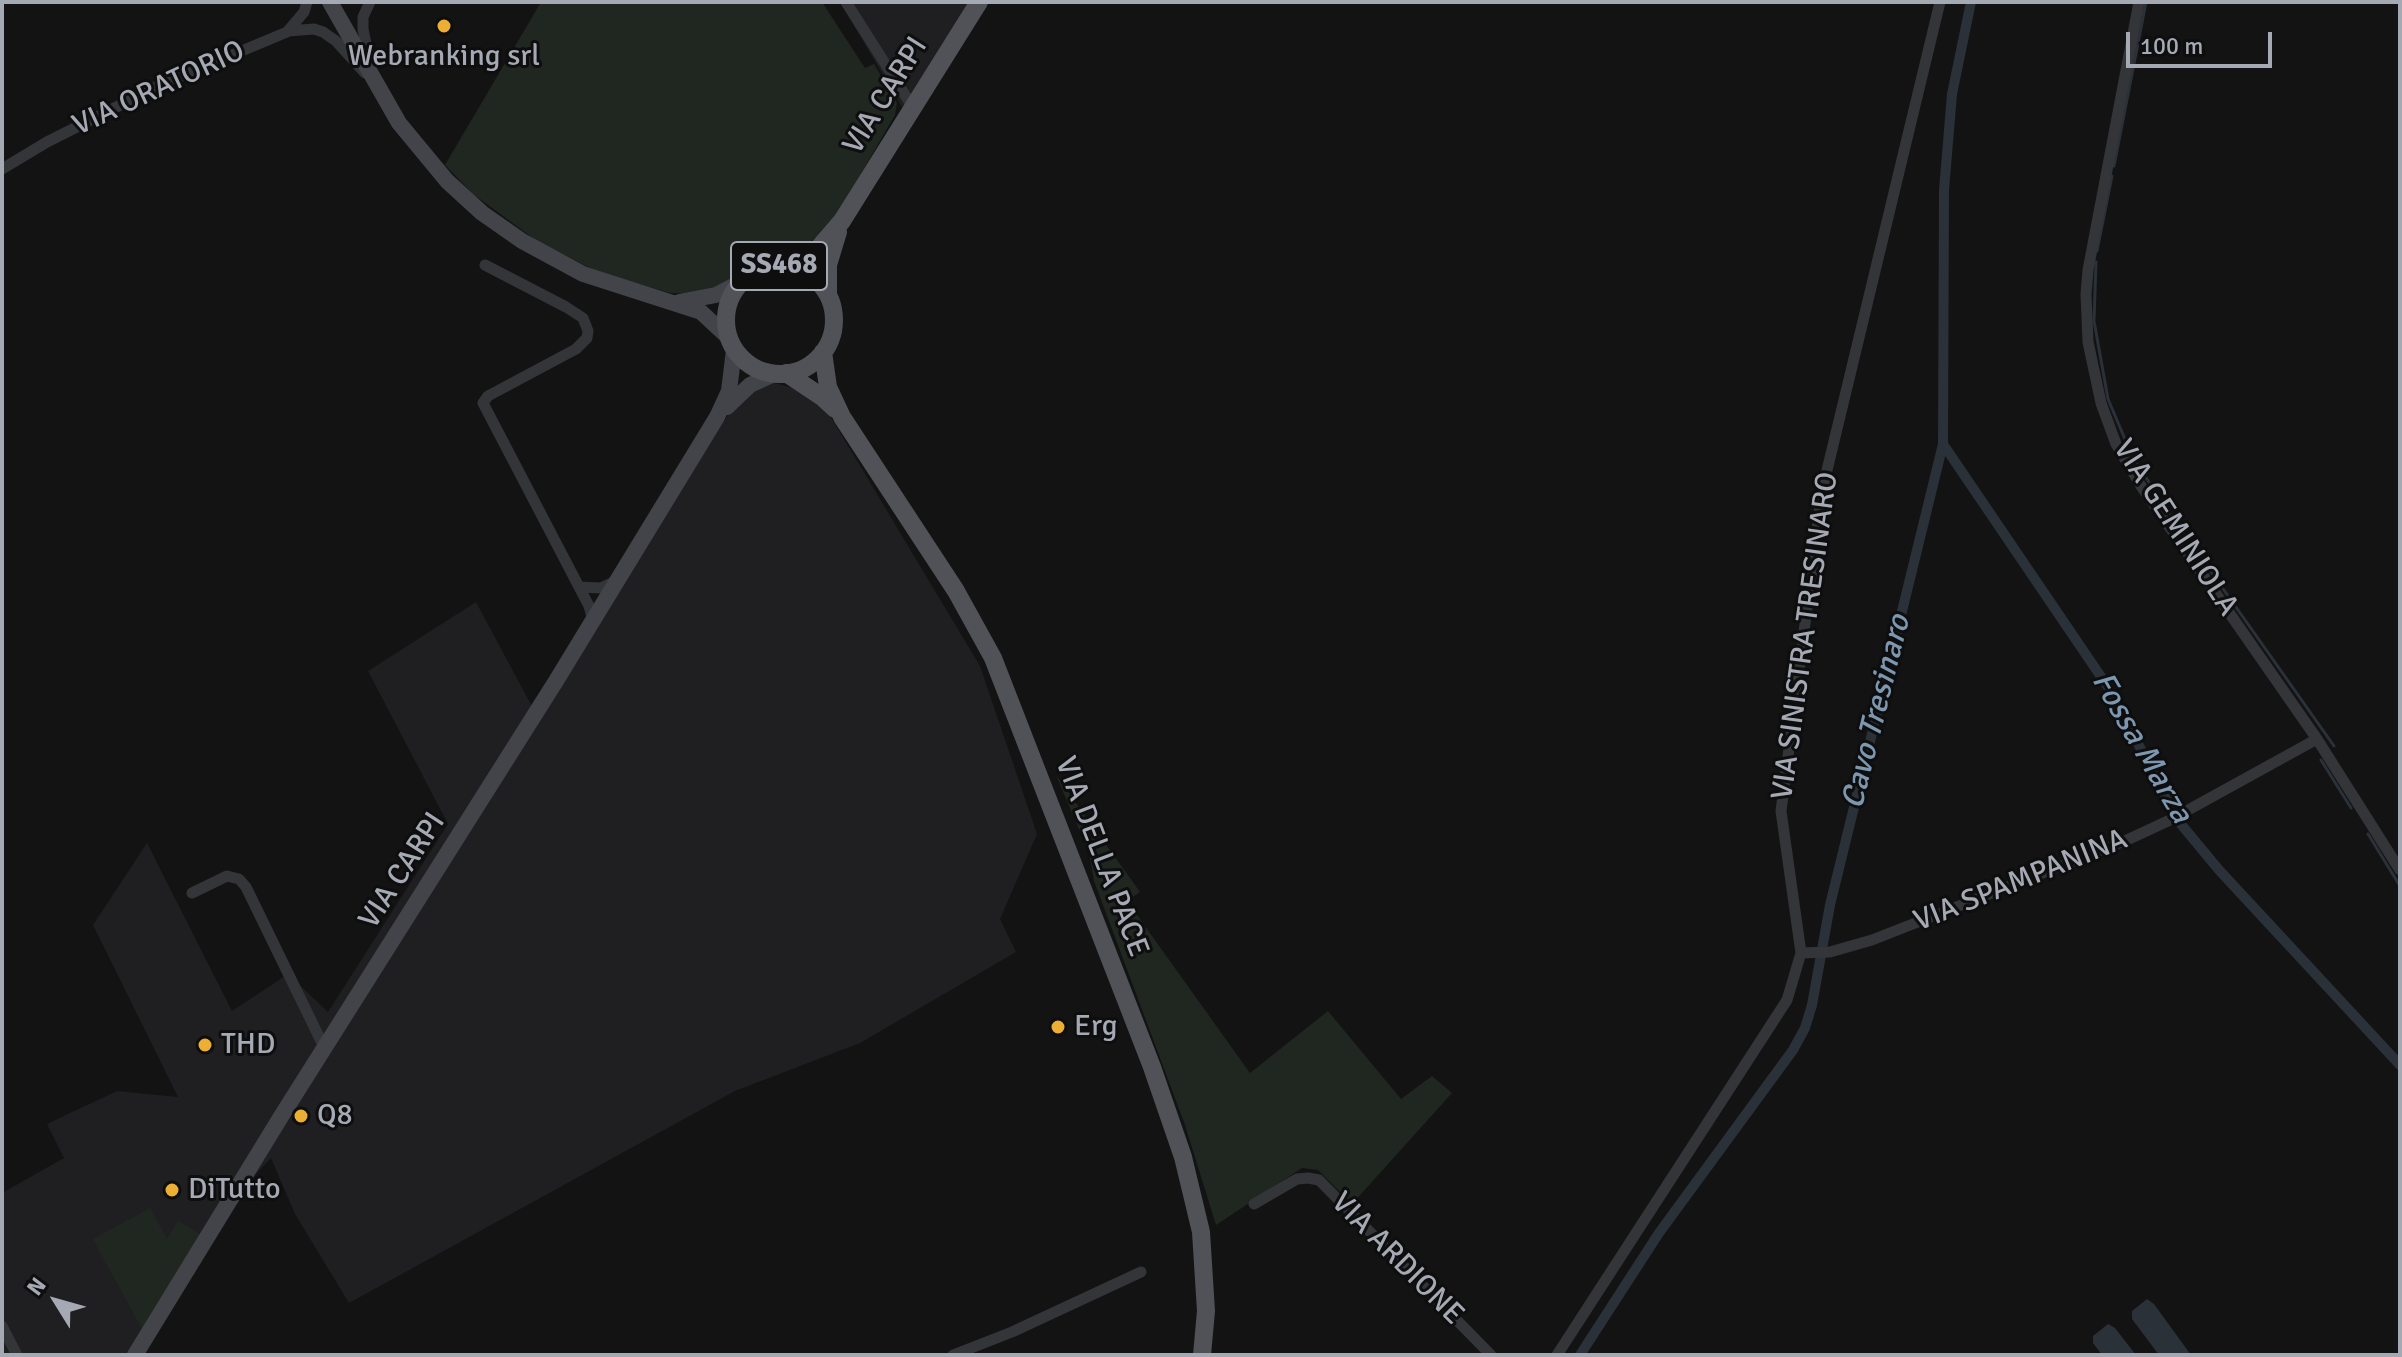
<!DOCTYPE html>
<style>
body{margin:0}
#map{position:relative;width:2402px;height:1357px;overflow:hidden;background:#131314;font-family:Signika,sans-serif}
canvas{display:block}
.frame{position:absolute;inset:0;border:4px solid #a5a9b4;pointer-events:none}
.north{position:absolute;left:16px;top:1261px;width:80px;height:80px;-webkit-text-stroke:6px #0e0e0f;paint-order:stroke;rotate:307deg;font-size:22px;font-weight:700;line-height:32px;text-align:center;color:#a5a9b4}
.north::after{content:'';display:block;margin:auto;width:28px;height:36px;background:#a5a9b4;clip-path:polygon(50% 0,100% 100%,50% 72%,0 100%)}
.scale{position:absolute;left:2126px;top:32px;width:146px;height:36px;box-sizing:border-box;border:4px solid #a5a9b4;border-top:0;padding-left:10px;font-size:24px;line-height:28px;white-space:nowrap;color:#a5a9b4;-webkit-text-stroke:6px #0e0e0f;paint-order:stroke}
</style>
<div id="map">
<canvas width="2402" height="1357"></canvas>
<div class="frame"></div>
<div class="north">N</div>
<div class="scale">100 m</div>
</div>
<script>
const g = document.querySelector('canvas').getContext('2d');
g.lineJoin = 'round';
function paint(path, color) {
  g.fillStyle = color;
  g.fill(path, 'evenodd');
}
function toPath(rows) {
  const path = new Path2D();
  for (const r of rows) {
    if (r.length === 3) {
      path.moveTo(r[0] + r[2], r[1]);
      path.arc(r[0], r[1], r[2], 0, 2 * Math.PI);
      continue;
    }
    path.moveTo(r[0], r[1]);
    for (let i = 2; i < r.length; i += 2) path.lineTo(r[i], r[i + 1]);
  }
  return path;
}
function strokePath(path, color, width, dash) {
  g.strokeStyle = color;
  g.lineWidth = width;
  g.lineCap = dash ? 'butt' : 'round';
  g.setLineDash(dash || []);
  g.stroke(path);
}
function drawText(font, color, halo, rows, align = 'center') {
  g.font = font + ' Signika,sans-serif';
  g.lineWidth = 6;
  g.setLineDash([]);
  g.textBaseline = 'middle';
  g.strokeStyle = halo;
  g.fillStyle = color;
  for (const [text, x, y, turn = 0] of rows) {
    g.save();
    g.translate(x, y);
    g.rotate((+turn || 0) * Math.PI / 180);
    g.textAlign = isNaN(turn) ? turn : align;
    if (halo) g.strokeText(text, 0, 0);
    g.fillText(text, 0, 0);
    g.restore();
  }
}
paint(toPath([
 [840,2,989,2,912,124],
 [771,382,801,390,829,414,980,666,1037,834,1000,919,1016,952,860,1043,735,1091,349,1303,295,1214,271,1158,230,1202,134,1355,2,1355,2,1193,64,1158,47,1124,117,1091,178,1097,93,925,147,843,232,1011,288,974,328,1012,448,824,368,671,476,602,535,712,728,415,748,392]
]), '#1f1f21');
paint(toPath([
 [541,2,822,2,865,68,874,64,897,103,895,115,835,218,817,237,798,251,753,264,716,288,696,294,670,293,600,273,537,241,473,194,445,165],
 [1056,775,1140,892,1127,901,1250,1073,1328,1011,1401,1099,1432,1076,1452,1093,1352,1204,1318,1170,1302,1168,1216,1225,1185,1125,1094,881,1089,853],
 [150,1208,167,1239,178,1221,200,1234,142,1329,93,1239]
]), '#1f2720');
paint(toPath([
 [2147,1299,2154,1304,2191,1355,2159,1355,2132,1319,2132,1311],
 [2108,1324,2115,1328,2136,1355,2102,1355,2093,1343,2093,1336]
]), '#2a3138');
strokePath(toPath([
 [2114,166,2146,2],
 [2097,251,2112,176],
 [2096,262,2094,321,2108,399,2133,458,2172,517],
 [2178,525,2334,746],
 [2321,760,2351,808],
 [2368,834,2400,886]
]), '#2a3138', 3);
strokePath(toPath([
 [1943,444,2108,687,2180,823,2219,870,2400,1065],
 [1580,1355,1659,1233,1793,1050,1805,1028,1812,1005,1830,905,1943,444,1944,190,1952,94,1971,2]
]), '#2a3138', 10);
strokePath(toPath([
 [846,2,912,106],
 [2139,2,2088,270,2086,294,2088,342,2101,403,2116,444,2141,486,2317,739,2400,870],
 [288,31,314,29,323,32,336,41,365,73],
 [370,63,363,29,363,17,370,2],
 [2,169,47,142,158,86,287,32,304,12,307,2],
 [485,265,566,307,583,318,588,331,587,338,576,349,488,396,483,403,589,606,593,620],
 [579,587,601,588,616,581],
 [192,893,227,876,239,879,246,887,324,1047],
 [1801,953,1830,952,1872,940,2127,840,2170,820,2317,739],
 [1254,1204,1297,1179,1308,1178,1319,1180,1491,1355],
 [2,1326,17,1355],
 [953,1355,1012,1332,1141,1272],
 [1557,1355,1787,1000,1801,953,1781,811,1822,491,1940,2]
]), '#343539', 11);
strokePath(toPath([
 [330,2,399,123,447,181,482,213,522,241,583,274,701,312,729,338],
 [679,302,716,295,741,282],
 [727,407,750,385,774,374],
 [135,1355,282,1115,556,681,717,417,729,391,734,350]
]), '#424449', 16);
strokePath(toPath([
 [784,265,801,260,817,250,842,221,979,2],
 [780,320,54],
 [828,295,828,265,838,232],
 [823,352,828,387,842,417,956,591,993,658,1152,1067,1183,1157,1201,1232,1206,1311,1202,1355],
 [786,373,822,397,835,409]
]), '#505258', 18);
for (const [x, y, r, color] of [
 [444,26,8,"#ecaf33"],
 [1058,1027,8,"#ecaf33"],
 [205,1045,8,"#ecaf33"],
 [301,1116,8,"#ecaf33"],
 [172,1190,8,"#ecaf33"]
]) {
  const dot = new Path2D();
  dot.arc(x, y, r, 0, 2 * Math.PI);
  g.fillStyle = color;
  g.fill(dot);
  strokePath(dot, '#0e0e0f', 3);
}
for (const [x, y, w] of [
 [779,266,96]
]) {
  const box = new Path2D();
  box.roundRect(x - w / 2, y - 24, w, 48, 6);
  g.fillStyle = '#0e0e0f';
  g.fill(box);
  strokePath(box, '#a5a9b4', 2);
}
drawText('bold 28px', '#a5a9b4', null, [
 ["SS468",779,266]
]);
drawText('30px', '#a5a9b4', '#0e0e0f', [
 ["Webranking srl",444,57,"center"],
 ["Erg",1074,1027],
 ["THD",221,1045],
 ["Q8",317,1116],
 ["DiTutto",188,1190]
], 'left');
drawText('30px', '#a5a9b4', '#0e0e0f', [
 ["VIA ORATORIO",159,89,-25],
 ["VIA CARPI",886,96,-58],
 ["VIA GEMINIOLA",2175,528,57],
 ["VIA SINISTRA TRESINARO",1806,636,-82],
 ["VIA DELLA PACE",1101,857,69],
 ["VIA CARPI",403,871,-57],
 ["VIA SPAMPANINA",2021,881,-22],
 ["VIA ARDIONE",1397,1259,45]
]);
drawText('italic 32px', '#7c97af', '#0e0e0f', [
 ["Cavo Tresinaro",1877,712,-76],
 ["Fossa Marza",2141,748,60]
]);
</script>
